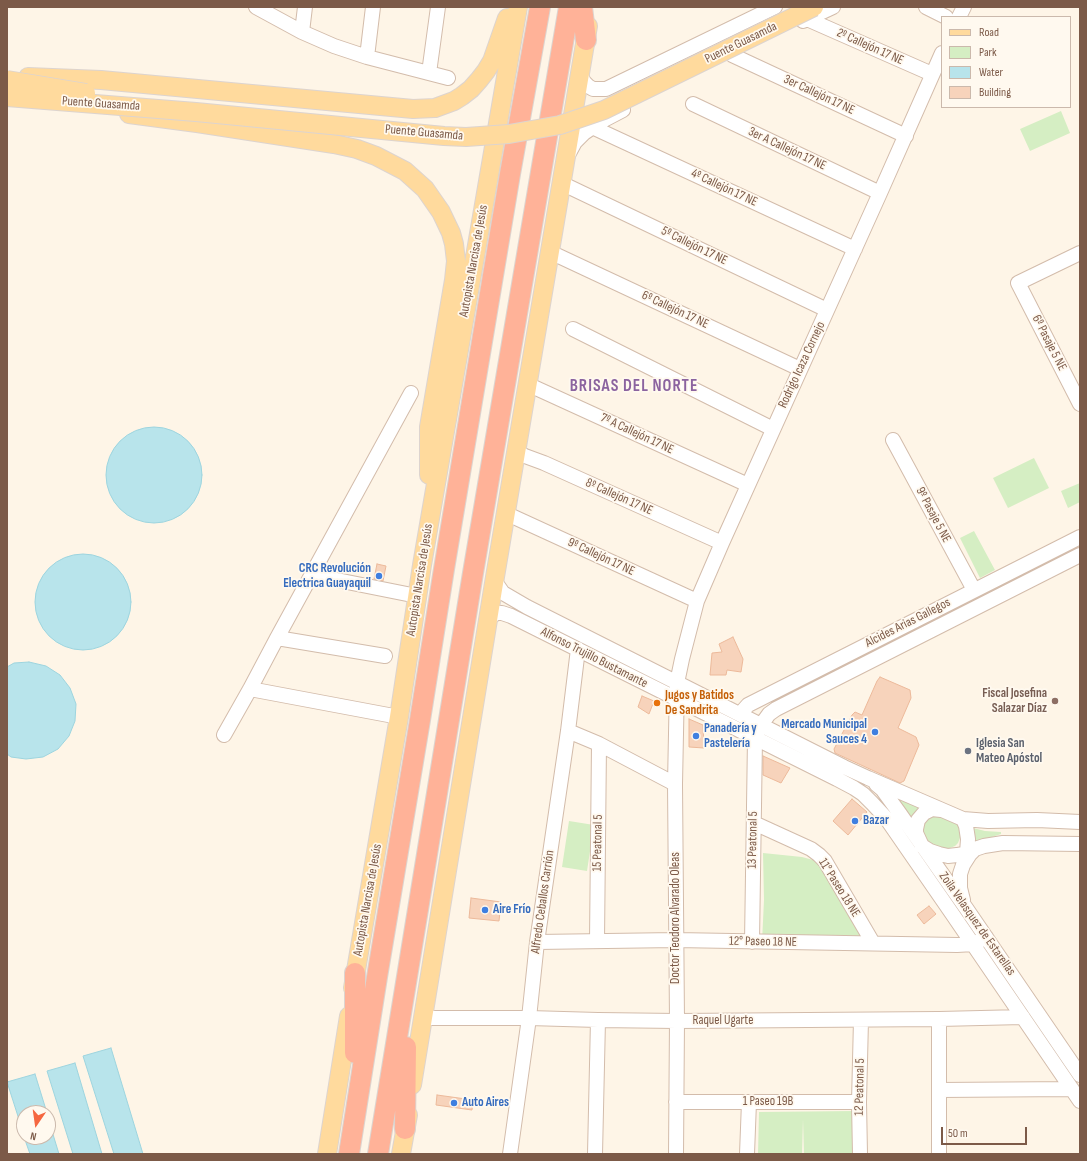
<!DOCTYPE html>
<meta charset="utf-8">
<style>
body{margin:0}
#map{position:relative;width:1087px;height:1161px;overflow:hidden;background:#fef5e7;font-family:"Sofia Sans Condensed",sans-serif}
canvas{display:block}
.frame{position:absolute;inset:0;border:8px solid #7c5a48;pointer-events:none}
.legend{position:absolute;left:941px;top:16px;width:130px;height:92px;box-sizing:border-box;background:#fff9ef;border:1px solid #cbb9ac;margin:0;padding:5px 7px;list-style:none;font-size:12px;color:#7c5a48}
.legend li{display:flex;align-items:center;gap:8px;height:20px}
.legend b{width:20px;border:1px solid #cbb9ac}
.north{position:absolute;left:16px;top:1105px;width:40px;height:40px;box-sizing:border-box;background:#fff9ef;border:1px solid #cbb9ac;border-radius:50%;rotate:193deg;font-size:11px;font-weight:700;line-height:16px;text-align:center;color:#7c5a48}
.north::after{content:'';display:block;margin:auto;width:14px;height:18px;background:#f56740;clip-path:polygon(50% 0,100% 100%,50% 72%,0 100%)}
.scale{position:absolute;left:941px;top:1127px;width:86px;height:18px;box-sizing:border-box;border:2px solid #7c5a48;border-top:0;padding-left:5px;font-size:12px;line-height:14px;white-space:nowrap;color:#7c5a48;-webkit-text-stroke:3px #fff9ef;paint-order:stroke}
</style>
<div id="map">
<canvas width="1087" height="1161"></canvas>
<div class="frame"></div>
<ul class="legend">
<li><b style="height:5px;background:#ffda9d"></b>Road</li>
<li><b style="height:11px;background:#d5eec3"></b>Park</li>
<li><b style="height:11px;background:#b8e4eb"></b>Water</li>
<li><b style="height:11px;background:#f7d3bb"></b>Building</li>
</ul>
<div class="north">N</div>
<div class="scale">50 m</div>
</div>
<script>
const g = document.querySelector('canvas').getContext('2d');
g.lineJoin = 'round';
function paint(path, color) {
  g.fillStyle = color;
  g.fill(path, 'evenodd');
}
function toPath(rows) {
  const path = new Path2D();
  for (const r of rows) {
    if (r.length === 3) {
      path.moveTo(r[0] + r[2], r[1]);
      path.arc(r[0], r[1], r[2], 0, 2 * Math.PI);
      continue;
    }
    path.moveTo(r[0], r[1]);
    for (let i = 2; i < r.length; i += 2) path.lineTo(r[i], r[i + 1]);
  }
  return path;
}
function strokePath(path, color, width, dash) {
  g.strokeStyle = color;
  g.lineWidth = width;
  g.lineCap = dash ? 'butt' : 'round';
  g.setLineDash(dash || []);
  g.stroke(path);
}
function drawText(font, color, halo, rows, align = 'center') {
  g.font = font + ' "Sofia Sans Condensed",sans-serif';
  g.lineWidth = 3.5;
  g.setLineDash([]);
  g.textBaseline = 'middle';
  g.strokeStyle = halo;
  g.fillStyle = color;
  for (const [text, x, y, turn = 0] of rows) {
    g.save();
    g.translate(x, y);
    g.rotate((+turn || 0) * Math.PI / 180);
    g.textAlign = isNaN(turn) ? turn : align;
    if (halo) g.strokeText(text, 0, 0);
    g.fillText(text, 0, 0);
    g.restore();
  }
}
paint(toPath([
 [1061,111,1070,133,1030,151,1020,129],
 [1034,458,1049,488,1008,508,993,478],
 [1080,483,1080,502,1068,508,1061,491],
 [974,531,995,570,980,578,960,538],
 [900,796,923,807,917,810,914,815,912,821,897,799],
 [934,814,957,824,960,829,960,838,958,843,955,846,945,850,932,847,923,838,923,826,924,821],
 [569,821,594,825,587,871,562,867],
 [973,828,985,831,1001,832,1001,834,992,837,975,845],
 [763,853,802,857,817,861,866,940,762,942,764,900],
 [855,1111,854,1154,804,1154,803,1119,802,1154,758,1154,759,1112]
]), '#d5eec3');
const water = toPath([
 [154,475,48],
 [83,602,48],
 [29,662,46,666,60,675,70,688,76,704,75,721,69,736,58,749,43,757,26,759,11,757,7,754,7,667,14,663,29,662],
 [111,1048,143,1154,114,1154,83,1056,111,1048],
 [75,1063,102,1154,73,1154,47,1071,75,1063],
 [35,1074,47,1113,24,1113,24,1135,7,1082,35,1074],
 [48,1118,59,1154,30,1154,24,1137,48,1137,48,1118]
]);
paint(water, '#b8e4eb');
strokePath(water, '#9dd4de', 1);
const building = toPath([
 [377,564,386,566,383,581,374,579,377,564],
 [733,637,743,659,741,672,727,670,726,675,710,675,712,653,722,652,719,644,733,637],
 [880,677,910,690,911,698,898,728,916,737,919,745,904,781,900,783,835,753,834,749,852,715,855,712,862,715,877,681,880,677],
 [642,696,654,701,649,714,638,707,642,696],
 [689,719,703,725,704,748,689,747,689,719],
 [763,756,790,768,781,783,763,775,763,756],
 [852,799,867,812,848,835,833,821,852,799],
 [471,898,501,902,499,921,469,918,471,898],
 [929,906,936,914,924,924,917,915,929,906],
 [437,1095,473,1100,472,1110,436,1105,437,1095]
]);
paint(building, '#f7d3bb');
strokePath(building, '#ecb99a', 1);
const minor = toPath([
 [256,7,302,32,334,46,367,57,448,78],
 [926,7,946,17],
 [959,17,964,7],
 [807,19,932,74],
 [803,21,833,7],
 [302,32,305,7],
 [732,55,906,136],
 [367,57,373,7],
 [429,73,438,7],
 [580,74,584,82,588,86,593,89,606,89,775,7],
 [693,104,880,193],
 [592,127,855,249],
 [568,155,575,142,584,133,602,121,623,110],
 [561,183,827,310],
 [550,252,800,369],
 [1080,253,1018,283,1080,404],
 [573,329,773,429],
 [527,384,748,485],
 [893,440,974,590],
 [516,451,525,456,544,463,722,543],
 [505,513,697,601],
 [312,575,417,596],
 [495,577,496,583,503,593,527,607,844,767,868,778,963,819,988,821,1037,820,1080,822],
 [488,620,493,615,497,613,502,613,511,616,837,779,854,788,863,794,872,803,886,818,953,915,1080,1101],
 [277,638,385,656],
 [250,689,399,717],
 [740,714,748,705,1080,537],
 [568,731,599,744,675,784],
 [224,735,250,689,277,638,411,393],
 [876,784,882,789,898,811,966,908,1080,1075],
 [941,810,932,809,924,813,918,820,916,829,916,833,922,846,930,851,939,854,948,856,957,855,967,853,975,849],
 [963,819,966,826,968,839,967,853,965,859],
 [754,823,811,849,819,855,825,861,873,943],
 [963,900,960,888,960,874,963,865,970,854,975,849,984,846,1003,843,1080,844],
 [597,941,599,744],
 [537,942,676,940,957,945,974,944,986,937],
 [752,942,755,738,761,725,769,714,776,709,1080,555],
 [422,1018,529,1018,598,1020,677,1021,939,1019,1023,1017],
 [939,1090,1072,1089],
 [676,1102,859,1102],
 [510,1154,529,1018,537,942,568,731,578,649],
 [595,1154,598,1020],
 [676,1154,677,1021,675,784,677,683,682,659,697,601,722,543,880,193,942,53],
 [747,1154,749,1102],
 [860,1154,859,1102,861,1020],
 [939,1154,939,1019]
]);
const major = toPath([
 [28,77,101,80,413,109,435,108,454,101,462,96,471,89,479,80,486,71,492,61,507,18],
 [129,114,197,123,334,144,357,149,376,156,405,171,425,189,441,212,451,233,454,244,456,261,454,280,429,427,429,475],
 [353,988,399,717,422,565,518,7],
 [412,1085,495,577,588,26],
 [327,1154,349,1016],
 [401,1154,408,1115]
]);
const highway = toPath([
 [582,7,586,40],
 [355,1053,355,973],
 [405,1129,406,1047],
 [349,1154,377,977,420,720,444,569,510,174,540,7],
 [378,1154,473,573,569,7]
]);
strokePath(minor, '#d3bcab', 16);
strokePath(major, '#ddd4cf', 20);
strokePath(highway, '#ddd4cf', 22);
strokePath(minor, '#fff', 14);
strokePath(major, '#ffda9d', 18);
strokePath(highway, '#ffb298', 20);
const majorBridge = toPath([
 [7,80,86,93],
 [7,97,196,112,444,136,466,137,509,134,560,125,604,110,814,7]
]);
strokePath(majorBridge, '#ddd4cf', 20, []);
strokePath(majorBridge, '#ffda9d', 18);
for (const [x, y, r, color] of [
 [379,576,4,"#3f7fe0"],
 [1055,701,4,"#8d6e63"],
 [657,703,4,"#e8710a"],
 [875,732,4,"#3f7fe0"],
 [696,736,4,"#3f7fe0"],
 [968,751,4,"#6b7280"],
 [855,821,4,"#3f7fe0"],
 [485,910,4,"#3f7fe0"],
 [454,1103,4,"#3f7fe0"]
]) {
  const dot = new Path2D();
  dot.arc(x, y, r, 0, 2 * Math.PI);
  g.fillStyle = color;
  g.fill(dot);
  strokePath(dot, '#fff9ef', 1.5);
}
drawText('13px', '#7c5a48', '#fff9ef', [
 ["Puente Guasamda",741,43,-26],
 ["2º Callejón 17 NE",870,47,24],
 ["3er Callejón 17 NE",819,95,25],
 ["Puente Guasamda",101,104,4],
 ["Puente Guasamda",424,133,5],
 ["3er A Callejón 17 NE",787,149,25],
 ["4º Callejón 17 NE",724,188,25],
 ["5º Callejón 17 NE",694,246,26],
 ["Autopista Narcisa de Jesús",474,261,-80],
 ["6º Callejón 17 NE",675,310,25],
 ["6º Pasaje 5 NE",1049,343,63],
 ["Rodrigo Icaza Cornejo",802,365,-65],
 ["7º A Callejón 17 NE",637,434,25],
 ["8º Callejón 17 NE",619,497,24],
 ["9º Pasaje 5 NE",933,515,62],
 ["9º Callejón 17 NE",601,557,25],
 ["Autopista Narcisa de Jesús",420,580,-81],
 ["Alcides Arias Gallegos",908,623,-27],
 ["Alfonso Trujillo Bustamante",594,658,27],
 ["13 Peatonal 5",753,840,-89],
 ["15 Peatonal 5",598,843,-89],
 ["11° Paseo 18 NE",839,888,58],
 ["Autopista Narcisa de Jesús",368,900,-80],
 ["Alfredo Ceballos Carrión",543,902,-82],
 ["Doctor Teodoro Alvarado Oleas",676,918,-90],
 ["Zoila Velasquez de Estarellas",977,924,55],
 ["12° Paseo 18 NE",763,942,1],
 ["Raquel Ugarte",723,1021],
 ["12 Peatonal 5",860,1087,-89],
 ["1 Paseo 19B",768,1102]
]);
drawText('bold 13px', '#366cbe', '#fff9ef', [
 ["CRC Revolución",371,569,"right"],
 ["Electrica Guayaquil",371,584,"right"],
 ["Mercado Municipal",867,725,"right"],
 ["Sauces 4",867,740,"right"],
 ["Panadería y",704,729],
 ["Pastelería",704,744],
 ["Bazar",863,821],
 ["Aire Frío",493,910],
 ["Auto Aires",462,1103]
], 'left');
drawText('bold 13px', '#785e54', '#fff9ef', [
 ["Fiscal Josefina",1047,694],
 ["Salazar Díaz",1047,709]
], 'right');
drawText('bold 13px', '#c56008', '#fff9ef', [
 ["Jugos y Batidos",665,696],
 ["De Sandrita",665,711]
], 'left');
drawText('bold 13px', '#5b616d', '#fff9ef', [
 ["Iglesia San",976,744],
 ["Mateo Apóstol",976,759]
], 'left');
g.letterSpacing = '1px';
drawText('bold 17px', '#8b639f', '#fff9ef', [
 ["BRISAS DEL NORTE",634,387]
]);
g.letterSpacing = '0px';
</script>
